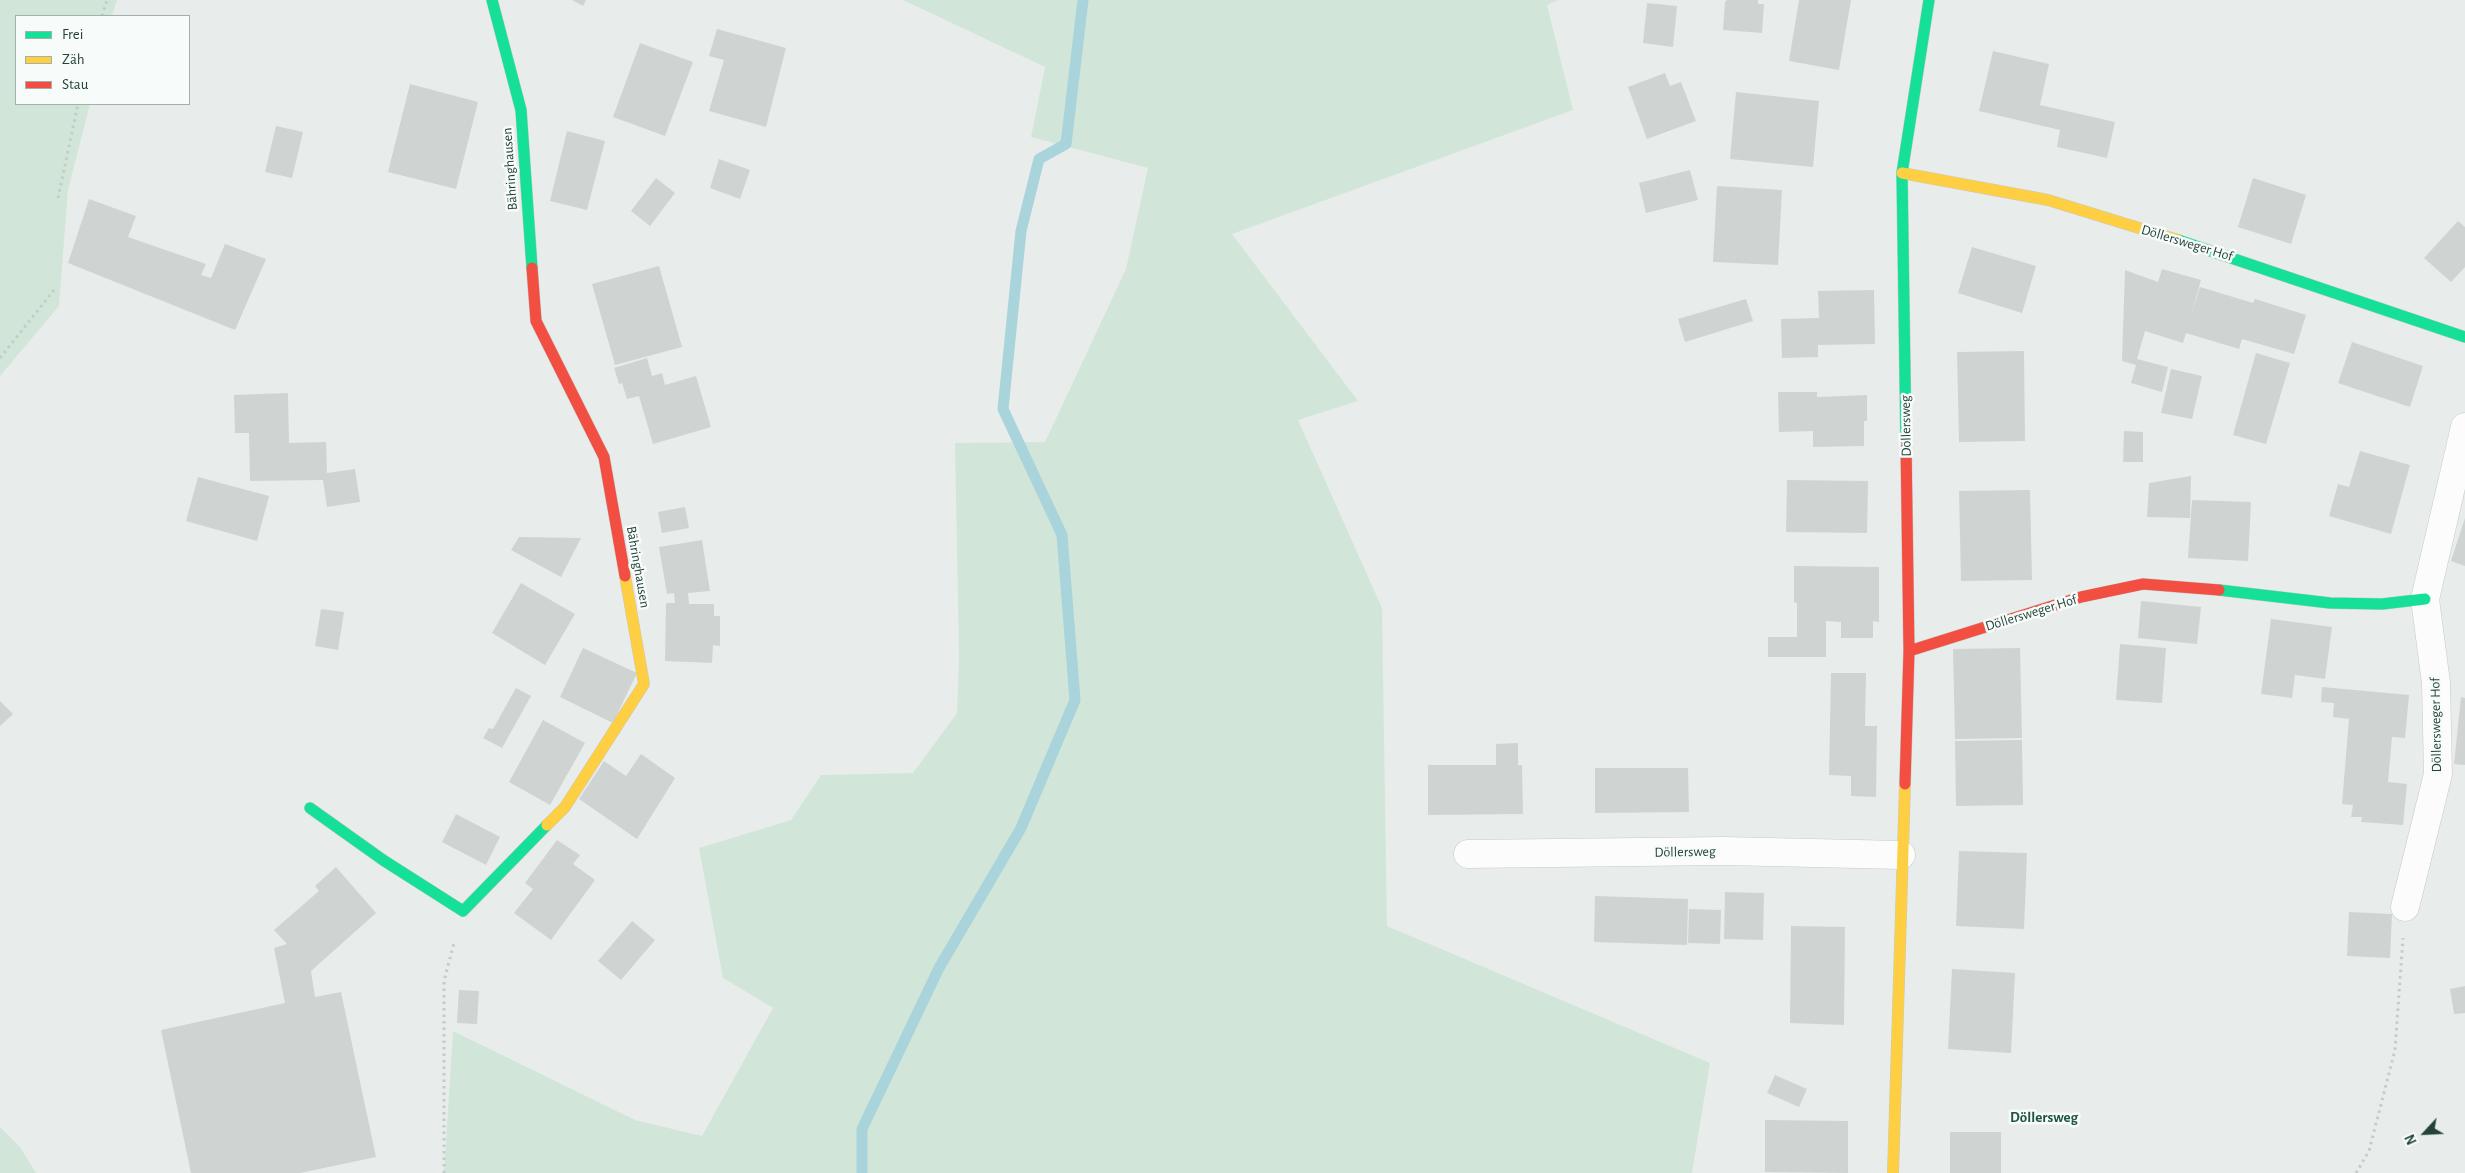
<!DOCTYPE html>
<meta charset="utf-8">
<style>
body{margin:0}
#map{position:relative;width:2465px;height:1173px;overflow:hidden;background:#e8edeb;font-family:"Alegreya Sans",sans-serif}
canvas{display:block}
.legend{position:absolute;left:15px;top:15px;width:175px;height:90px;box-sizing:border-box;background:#f7fbf9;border:1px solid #a3b1ad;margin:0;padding:6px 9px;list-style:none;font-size:15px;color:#24423a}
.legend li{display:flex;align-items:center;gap:10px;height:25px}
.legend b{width:25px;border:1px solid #a3b1ad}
.north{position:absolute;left:2400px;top:1108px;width:50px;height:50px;-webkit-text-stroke:4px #f7fbf9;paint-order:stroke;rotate:245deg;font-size:14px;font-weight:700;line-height:20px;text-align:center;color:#24423a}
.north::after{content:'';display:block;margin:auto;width:18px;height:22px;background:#24423a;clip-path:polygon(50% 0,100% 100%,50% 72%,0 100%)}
</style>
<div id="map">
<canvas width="2465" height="1173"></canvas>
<ul class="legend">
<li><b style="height:6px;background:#16e098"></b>Frei</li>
<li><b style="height:6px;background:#ffcf43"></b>Zäh</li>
<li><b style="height:6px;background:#f24e42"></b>Stau</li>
</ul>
<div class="north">N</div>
</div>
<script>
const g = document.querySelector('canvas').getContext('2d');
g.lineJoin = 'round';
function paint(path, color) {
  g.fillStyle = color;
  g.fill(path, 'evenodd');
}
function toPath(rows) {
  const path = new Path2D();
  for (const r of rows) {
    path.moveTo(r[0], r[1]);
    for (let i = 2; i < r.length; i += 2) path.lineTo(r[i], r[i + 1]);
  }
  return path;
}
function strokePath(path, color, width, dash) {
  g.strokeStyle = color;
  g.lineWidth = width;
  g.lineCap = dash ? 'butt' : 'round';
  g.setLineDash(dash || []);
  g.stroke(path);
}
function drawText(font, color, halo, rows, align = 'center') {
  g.font = font + ' "Alegreya Sans",sans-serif';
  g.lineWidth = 5;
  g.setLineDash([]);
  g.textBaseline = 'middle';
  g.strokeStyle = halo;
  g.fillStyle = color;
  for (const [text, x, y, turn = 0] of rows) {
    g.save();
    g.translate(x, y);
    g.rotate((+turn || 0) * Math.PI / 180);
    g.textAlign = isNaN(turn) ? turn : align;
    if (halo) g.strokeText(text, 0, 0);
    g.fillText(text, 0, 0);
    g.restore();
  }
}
paint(toPath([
 [0,0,117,0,112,16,16,16,16,104,90,104,68,190,59,306,0,376],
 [903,0,1558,0,1547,5,1573,110,1232,234,1358,401,1298,420,1382,608,1387,926,1710,1063,1692,1173,444,1173,453,1031,635,1120,702,1136,773,1008,723,978,699,848,791,820,821,775,913,773,957,713,959,658,955,443,1045,442,1126,269,1148,168,1031,137,1045,67],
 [0,1127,20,1147,36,1173,0,1173]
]), '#d1e6d8');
strokePath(toPath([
 [862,1173,862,1129,939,968,1021,828,1075,700,1062,535,1003,409,1021,231,1039,159,1066,144,1083,0]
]), '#a9d4db', 11);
paint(toPath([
 [572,0,586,0,583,6],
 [1727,0,1758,0,1758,4,1764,4,1762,33,1723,30,1725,2],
 [1799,0,1851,0,1839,70,1789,61],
 [1647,3,1677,6,1673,47,1643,43],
 [717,29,786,48,766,127,709,111,724,60,709,56],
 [640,43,693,62,665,136,613,117],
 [1993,51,2049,64,2040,105,2115,122,2107,158,2057,147,2060,130,1979,111],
 [1665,73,1670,86,1681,82,1696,121,1647,139,1628,87],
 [410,84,478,102,456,189,388,172],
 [1736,92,1819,101,1813,167,1730,159],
 [276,126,303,132,292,178,265,172],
 [567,131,605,141,587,210,550,201],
 [719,159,750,170,740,199,710,188],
 [1690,170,1698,200,1646,213,1639,183],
 [656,178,675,193,650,226,631,211],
 [2253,178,2306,195,2291,244,2238,227],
 [1717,186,1782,190,1778,265,1713,262],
 [89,199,136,216,128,237,206,264,201,275,211,278,225,244,266,259,235,330,68,263],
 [2458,221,2465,227,2465,267,2451,282,2424,258],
 [1972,247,2036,266,2022,313,1958,293],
 [659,266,682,347,615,365,592,284],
 [2162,269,2201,280,2191,316,2200,287,2253,303,2255,299,2306,315,2294,354,2242,339,2239,349,2186,333,2183,343,2145,331,2137,359,2168,367,2162,392,2131,383,2136,365,2122,361,2125,270,2158,282],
 [1874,290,1875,344,1818,345,1818,357,1782,358,1781,319,1819,318,1818,291],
 [1746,299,1753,321,1685,342,1678,319],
 [2352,342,2423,366,2410,407,2338,383],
 [2024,351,2025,441,1959,442,1957,352],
 [2256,353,2290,363,2266,444,2233,435],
 [647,358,652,376,662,373,665,385,696,376,711,427,653,444,639,396,627,399,622,383,619,384,614,368],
 [2171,369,2202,376,2192,419,2161,413],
 [1778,392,1817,392,1817,397,1867,395,1867,421,1864,421,1864,446,1813,447,1813,431,1779,432],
 [288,393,289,443,326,442,327,473,355,469,360,502,327,507,323,480,250,481,249,433,235,433,234,395],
 [2124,431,2143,432,2143,462,2123,462],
 [2360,451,2410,465,2391,534,2329,516,2338,484,2349,487],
 [2191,476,2190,518,2147,517,2149,483],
 [198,477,269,496,257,541,186,521],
 [1787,480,1868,481,1867,533,1786,532],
 [2030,490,2032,580,1961,581,1959,491],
 [2192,500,2251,502,2248,561,2188,558],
 [685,507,689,528,662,533,658,512],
 [2465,518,2465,566,2451,561],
 [519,537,581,538,561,577,511,550],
 [702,540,710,591,688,593,689,604,714,604,714,616,720,616,720,646,713,645,712,663,665,661,666,603,675,603,674,593,667,594,659,547],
 [1794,566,1879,567,1879,622,1873,621,1873,638,1841,638,1841,622,1826,621,1826,657,1768,657,1768,637,1797,637,1797,603,1794,602],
 [521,583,575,614,545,665,492,633],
 [2141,601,2201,607,2197,644,2138,638],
 [321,609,344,612,338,650,315,646],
 [2271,619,2332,627,2325,679,2295,675,2292,698,2261,694],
 [2120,644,2166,648,2162,703,2116,700],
 [583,648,637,673,613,723,560,697],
 [2020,648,2022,738,1955,739,1953,649],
 [1831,673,1866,673,1865,726,1877,726,1876,797,1851,796,1851,776,1829,775],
 [2322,687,2409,695,2405,738,2392,737,2388,782,2407,784,2403,825,2361,822,2362,817,2351,817,2353,805,2342,804,2349,719,2333,717,2334,703,2321,702],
 [516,688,531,696,502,748,483,738,489,728,493,729],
 [2461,697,2465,698,2465,765,2454,764],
 [0,701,13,714,0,726],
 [543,720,585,743,550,805,509,782],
 [2022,740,2023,805,1956,806,1955,741],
 [1518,743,1518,765,1522,765,1523,814,1428,815,1428,765,1496,765,1496,744],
 [641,754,675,778,637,839,579,799,604,761,626,776],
 [1595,768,1688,768,1689,812,1595,813],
 [456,814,500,837,486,865,442,842],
 [557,840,580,855,573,864,595,880,551,940,514,913,533,889,525,883],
 [1959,851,2027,853,2024,929,1956,926],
 [336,867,376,913,311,971,315,997,341,992,376,1157,300,1173,191,1173,161,1030,285,1003,274,948,287,944,274,930,319,891,315,886],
 [1725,892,1764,893,1763,940,1724,939],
 [1595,896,1688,899,1687,945,1594,942],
 [1689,909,1721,910,1720,944,1688,943],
 [2349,912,2392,914,2390,958,2347,956],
 [632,921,655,940,621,980,598,961],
 [1791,926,1845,927,1844,1025,1790,1023],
 [1952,969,2015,973,2011,1053,1948,1049],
 [2465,986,2465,1013,2454,1014,2450,989],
 [459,990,479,991,477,1024,457,1023],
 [1775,1075,1807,1089,1799,1107,1767,1093],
 [1765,1120,1848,1121,1848,1173,1765,1172],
 [1950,1132,2001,1132,2001,1173,1950,1173]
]), '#cfd4d2');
const street = toPath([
 [1468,854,1724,851,1901,855],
 [2405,907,2438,774,2436,683,2425,599,2465,427]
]);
const fast = toPath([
 [492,0,521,110,532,268],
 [2178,240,2465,337],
 [1906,443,1902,173,1929,0],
 [2219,590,2330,603,2382,604,2425,599],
 [310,808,383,860,463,911,547,825]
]);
const slow = toPath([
 [1902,173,2048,200,2178,240],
 [547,825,565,807,644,684,625,576],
 [1893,1173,1905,784]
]);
const jam = toPath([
 [532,268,536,321,604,457,625,576],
 [1909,651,2081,597,2143,584,2219,590],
 [1905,784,1909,651,1906,443]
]);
strokePath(street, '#c5cac8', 29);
strokePath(fast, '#c3cbc8', 12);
strokePath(slow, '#c3cbc8', 12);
strokePath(jam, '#c3cbc8', 12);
strokePath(toPath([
 [102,16,107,0],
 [58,198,78,104],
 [0,358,54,290],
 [444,1173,444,981,454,943],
 [2356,1173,2369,1151,2395,1050,2403,938]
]), '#c3ccca', 3, [2.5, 4]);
strokePath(street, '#fcfcfc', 28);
strokePath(fast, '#16e098', 11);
strokePath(slow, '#ffcf43', 11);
strokePath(jam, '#f24e42', 11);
drawText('14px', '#24423a', '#f7fbf9', [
 ["Bähringhausen",510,169,-94],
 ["Döllersweger Hof",2187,243,17],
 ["Döllersweg",1906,426,-91],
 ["Bähringhausen",638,567,80],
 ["Döllersweger Hof",2031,613,-17],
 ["Döllersweger Hof",2436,725,-91],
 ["Döllersweg",1685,852,-1]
]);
drawText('bold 15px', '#1f5548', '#f7fbf9', [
 ["Döllersweg",2044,1117]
]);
</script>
